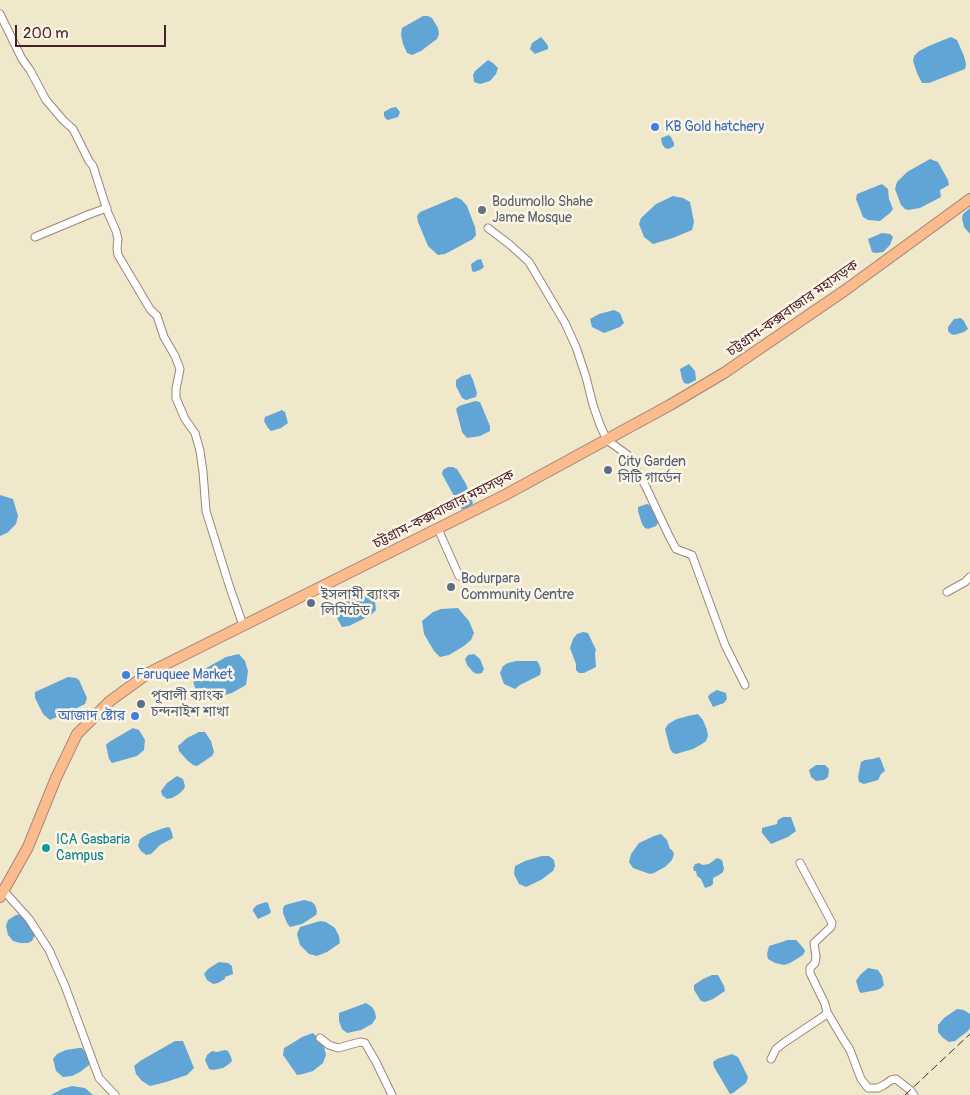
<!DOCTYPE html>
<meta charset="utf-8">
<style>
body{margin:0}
#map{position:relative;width:970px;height:1095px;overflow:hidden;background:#f0e8cb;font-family:Pangolin,sans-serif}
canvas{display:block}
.scale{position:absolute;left:15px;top:25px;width:151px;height:22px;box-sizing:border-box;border:2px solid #4a1f2b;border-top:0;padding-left:6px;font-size:15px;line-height:18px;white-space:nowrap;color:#4a1f2b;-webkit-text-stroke:4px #fcf5e5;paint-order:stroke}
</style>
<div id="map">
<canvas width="970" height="1095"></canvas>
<div class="scale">200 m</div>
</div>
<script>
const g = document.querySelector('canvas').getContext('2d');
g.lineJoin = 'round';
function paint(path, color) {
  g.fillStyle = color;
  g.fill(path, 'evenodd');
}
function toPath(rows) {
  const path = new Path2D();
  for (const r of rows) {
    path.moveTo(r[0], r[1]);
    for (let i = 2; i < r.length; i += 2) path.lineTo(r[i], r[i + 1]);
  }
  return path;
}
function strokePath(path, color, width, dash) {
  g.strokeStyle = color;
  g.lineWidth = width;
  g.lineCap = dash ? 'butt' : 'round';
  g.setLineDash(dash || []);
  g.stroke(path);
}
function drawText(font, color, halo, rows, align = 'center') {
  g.font = font + ' Pangolin,"Noto Sans Bengali",sans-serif';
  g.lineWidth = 5;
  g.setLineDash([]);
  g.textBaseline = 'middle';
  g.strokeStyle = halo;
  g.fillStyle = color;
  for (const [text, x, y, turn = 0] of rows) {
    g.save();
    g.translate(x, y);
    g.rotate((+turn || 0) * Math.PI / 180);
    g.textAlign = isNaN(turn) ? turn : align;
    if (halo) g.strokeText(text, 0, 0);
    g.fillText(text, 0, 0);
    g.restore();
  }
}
paint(toPath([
 [423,16,428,16,432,18,438,28,439,34,437,39,421,51,412,55,407,53,403,44,401,35,402,28],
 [541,37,546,43,548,46,548,49,535,54,530,49,532,43],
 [951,37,957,40,964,56,966,64,965,69,929,83,922,83,917,73,913,61,914,56,919,51,931,45],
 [488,60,493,63,498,68,496,74,490,81,480,84,474,82,473,75,475,71],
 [396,107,400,112,398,117,388,120,386,119,384,116,384,112,391,108],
 [669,135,671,137,674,143,674,146,671,148,668,149,665,148,662,144,661,138],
 [930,159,938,162,948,180,949,185,940,190,941,197,920,208,908,210,905,209,901,205,895,189,897,182,907,172],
 [882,184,888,189,889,199,893,209,890,213,880,221,868,220,863,217,856,199,857,194],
 [673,196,683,198,690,202,694,222,692,230,673,238,653,244,644,237,639,224,641,218,656,204],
 [456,197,462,200,467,206,475,227,476,235,473,239,445,254,438,255,428,246,418,222,417,216,420,212],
 [970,208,970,234,964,227,962,218,963,214],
 [882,233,890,234,893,237,890,245,883,252,876,253,872,252,868,239],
 [481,259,484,267,480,270,474,272,472,271,471,264,477,260],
 [614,310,620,313,624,323,620,327,604,333,592,327,590,319,599,314],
 [961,318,964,321,968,329,964,332,954,335,951,334,948,331,948,327,954,319],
 [689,364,695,371,696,380,688,384,684,383,682,379,680,369],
 [470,374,473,380,477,393,476,397,466,400,462,398,456,386,456,380,462,376],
 [475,401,480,402,490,426,490,431,480,436,467,438,462,432,456,409,459,406],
 [282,410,285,412,288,423,281,428,271,431,268,428,264,421,265,417],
 [448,467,453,467,457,469,466,484,472,500,473,504,467,508,463,509,461,509,442,474,443,470],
 [0,495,13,499,18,516,16,524,7,533,0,536],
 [647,504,652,506,657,517,658,523,656,526,648,529,645,528,642,524,638,511,638,507],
 [363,590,369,591,375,602,376,610,371,615,349,626,342,627,338,620,333,606,336,602,353,594],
 [458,608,469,621,474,633,471,640,464,646,449,655,440,657,434,651,424,634,422,621,433,612,441,609],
 [583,632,588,633,596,650,595,653,596,667,584,673,579,673,576,670,576,664,570,648,573,639,577,634],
 [239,654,245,661,248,671,246,685,232,693,207,700,201,701,198,697,192,678,199,672,226,657],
 [474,654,480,659,484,669,482,673,477,674,473,672,467,665,465,659,468,655],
 [516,661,537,661,539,664,541,670,540,675,520,685,515,689,504,684,500,673,503,666,508,663],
 [68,677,76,678,79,680,87,698,85,704,77,708,50,720,43,714,35,698,35,692],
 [717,690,726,693,727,699,724,703,713,707,708,697,710,694],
 [698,714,703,720,707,730,708,736,706,741,702,744,693,749,676,754,673,753,670,749,665,729,668,724,677,719,688,716],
 [133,728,139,730,145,740,144,750,137,756,112,763,109,759,106,745,109,742],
 [199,732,205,732,211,741,214,752,212,756,197,766,193,765,187,760,179,751,178,746,187,738],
 [879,757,881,760,885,771,881,774,878,780,864,784,859,782,858,777,861,762,865,760,873,759],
 [816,765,825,765,829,769,828,777,824,780,816,781,811,777,809,770],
 [177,776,183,779,185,786,184,789,179,794,172,798,167,799,162,795,161,791,167,783],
 [783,817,791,817,796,831,788,837,771,844,762,833,762,828,777,824,778,820],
 [168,827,170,828,172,833,173,838,160,845,151,854,146,855,141,851,138,846,140,839,148,834,161,829],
 [661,834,667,840,670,849,672,850,674,854,672,860,665,867,654,873,650,874,633,868,629,862,631,854,639,843,654,836],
 [542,856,549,856,554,860,555,866,553,871,541,880,526,887,519,884,514,874,515,866,525,861],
 [717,858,722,860,724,869,723,872,719,875,713,878,713,884,711,886,705,888,701,879,697,876,696,871,694,871,693,868,695,864,699,863,703,865,709,864],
 [304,900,312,902,315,905,317,911,316,915,302,924,290,927,287,923,283,913,283,908,285,905],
 [266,902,268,903,271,912,269,914,258,919,253,911,253,909,257,905],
 [21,914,35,932,35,935,32,941,28,943,20,943,13,941,8,935,6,926,8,920,16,915],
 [320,921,326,922,335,928,339,936,340,943,327,952,317,956,309,954,300,945,297,934,300,927],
 [787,940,796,940,799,943,804,949,805,951,803,955,790,963,784,965,775,963,768,959,767,954,769,946,782,942],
 [219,962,228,963,232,966,233,974,225,977,225,979,218,983,213,984,207,980,204,974,208,969],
 [868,968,878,970,882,976,884,985,881,988,877,990,861,993,859,991,856,981,860,975],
 [712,975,718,975,724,986,725,991,713,999,705,1002,701,1001,694,990,694,985,703,979],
 [366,1003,372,1007,375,1012,376,1018,372,1024,361,1030,347,1033,342,1029,339,1021,339,1013],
 [957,1009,964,1010,970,1014,970,1028,968,1031,955,1041,949,1042,943,1038,938,1032,938,1025,944,1018],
 [313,1033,323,1043,326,1055,323,1063,313,1071,303,1074,297,1075,283,1055,284,1048,291,1044,302,1037],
 [175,1041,183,1041,194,1068,187,1075,166,1082,150,1086,142,1081,136,1074,134,1066,140,1061],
 [79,1048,82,1048,88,1056,90,1061,89,1065,80,1072,72,1076,63,1077,56,1071,53,1059,57,1054,66,1050],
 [225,1050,228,1051,231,1057,232,1061,229,1064,223,1068,213,1070,209,1069,205,1060,207,1055,212,1051,217,1052],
 [732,1054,738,1057,748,1077,746,1083,733,1093,730,1094,714,1067,713,1062,717,1059],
 [72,1086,85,1088,93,1095,51,1095,62,1089]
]), '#61a5d6');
const minor = toPath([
 [0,14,22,59,30,70,46,100,63,120,73,129,89,161,93,166,108,213,116,231,118,239,117,248,118,255,150,309,157,316,164,337,175,356,180,369,176,389,176,398,185,419,195,433,200,451,203,472,206,511,230,588,243,625],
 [488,228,509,244,529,262,565,323,576,347,586,377,593,405,600,425,607,440,629,456,646,487,669,536,676,549,692,555,725,645,745,685],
 [35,237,90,214,107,208],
 [438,529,459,576],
 [947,592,965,582,970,577],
 [4,891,29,919,49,950,65,986,99,1078,115,1095],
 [827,1012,843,1039,850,1050,861,1079,868,1088,878,1088,884,1085,891,1080,896,1079,910,1090,914,1095],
 [320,1038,329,1045,338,1048,360,1042,365,1043,376,1062,392,1095],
 [771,1059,776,1049,785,1042,824,1016,827,1012,825,1004,810,973,810,968,815,963,816,957,814,943,831,927,832,923,800,863]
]);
const highway = toPath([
 [0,897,28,847,56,778,77,734,110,701,150,672,505,495,670,405,724,373,844,291,970,199]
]);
strokePath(minor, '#9d847b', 9);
strokePath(highway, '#9d847b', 12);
strokePath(minor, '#fff', 7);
strokePath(highway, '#fbbb8c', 10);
strokePath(toPath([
 [905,1095,970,1034]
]), '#4a1f2b', 1, [8, 4]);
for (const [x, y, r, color] of [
 [655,127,5,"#3f7fe0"],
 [482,210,5,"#6b7280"],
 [608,470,5,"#5c6f8a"],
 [451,587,5,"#5c6f8a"],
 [311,603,5,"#5c6f8a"],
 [126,675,5,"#3f7fe0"],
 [141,704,5,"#5c6f8a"],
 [135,716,5,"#3f7fe0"],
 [46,848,5,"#0f9aa8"]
]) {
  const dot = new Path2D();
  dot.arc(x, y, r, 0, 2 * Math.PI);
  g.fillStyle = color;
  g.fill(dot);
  strokePath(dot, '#fcf5e5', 2);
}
drawText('14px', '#366cbe', '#fcf5e5', [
 ["KB Gold hatchery",665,127],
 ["Faruquee Market",136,675],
 ["আজাদ ষ্টোর",125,716,"right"]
], 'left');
drawText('14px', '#5b616d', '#fcf5e5', [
 ["Bodumollo Shahe",492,202],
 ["Jame Mosque",492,218]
], 'left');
drawText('14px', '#4a1f2b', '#fcf5e5', [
 ["চট্টগ্রাম-কক্সবাজার মহাসড়ক",793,309,-35],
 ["চট্টগ্রাম-কক্সবাজার মহাসড়ক",444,510,-27]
]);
drawText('14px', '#4e5e75', '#fcf5e5', [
 ["City Garden",618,462],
 ["সিটি গার্ডেন",618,478],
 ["Bodurpara",461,579],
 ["Community Centre",461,595],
 ["ইসলামী ব্যাংক",321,595],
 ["লিমিটেড",321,611],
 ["পূবালী ব্যাংক",151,696],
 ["চন্দনাইশ শাখা",151,712]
], 'left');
drawText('14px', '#0d838f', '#fcf5e5', [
 ["ICA Gasbaria",56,840],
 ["Campus",56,856]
], 'left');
</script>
